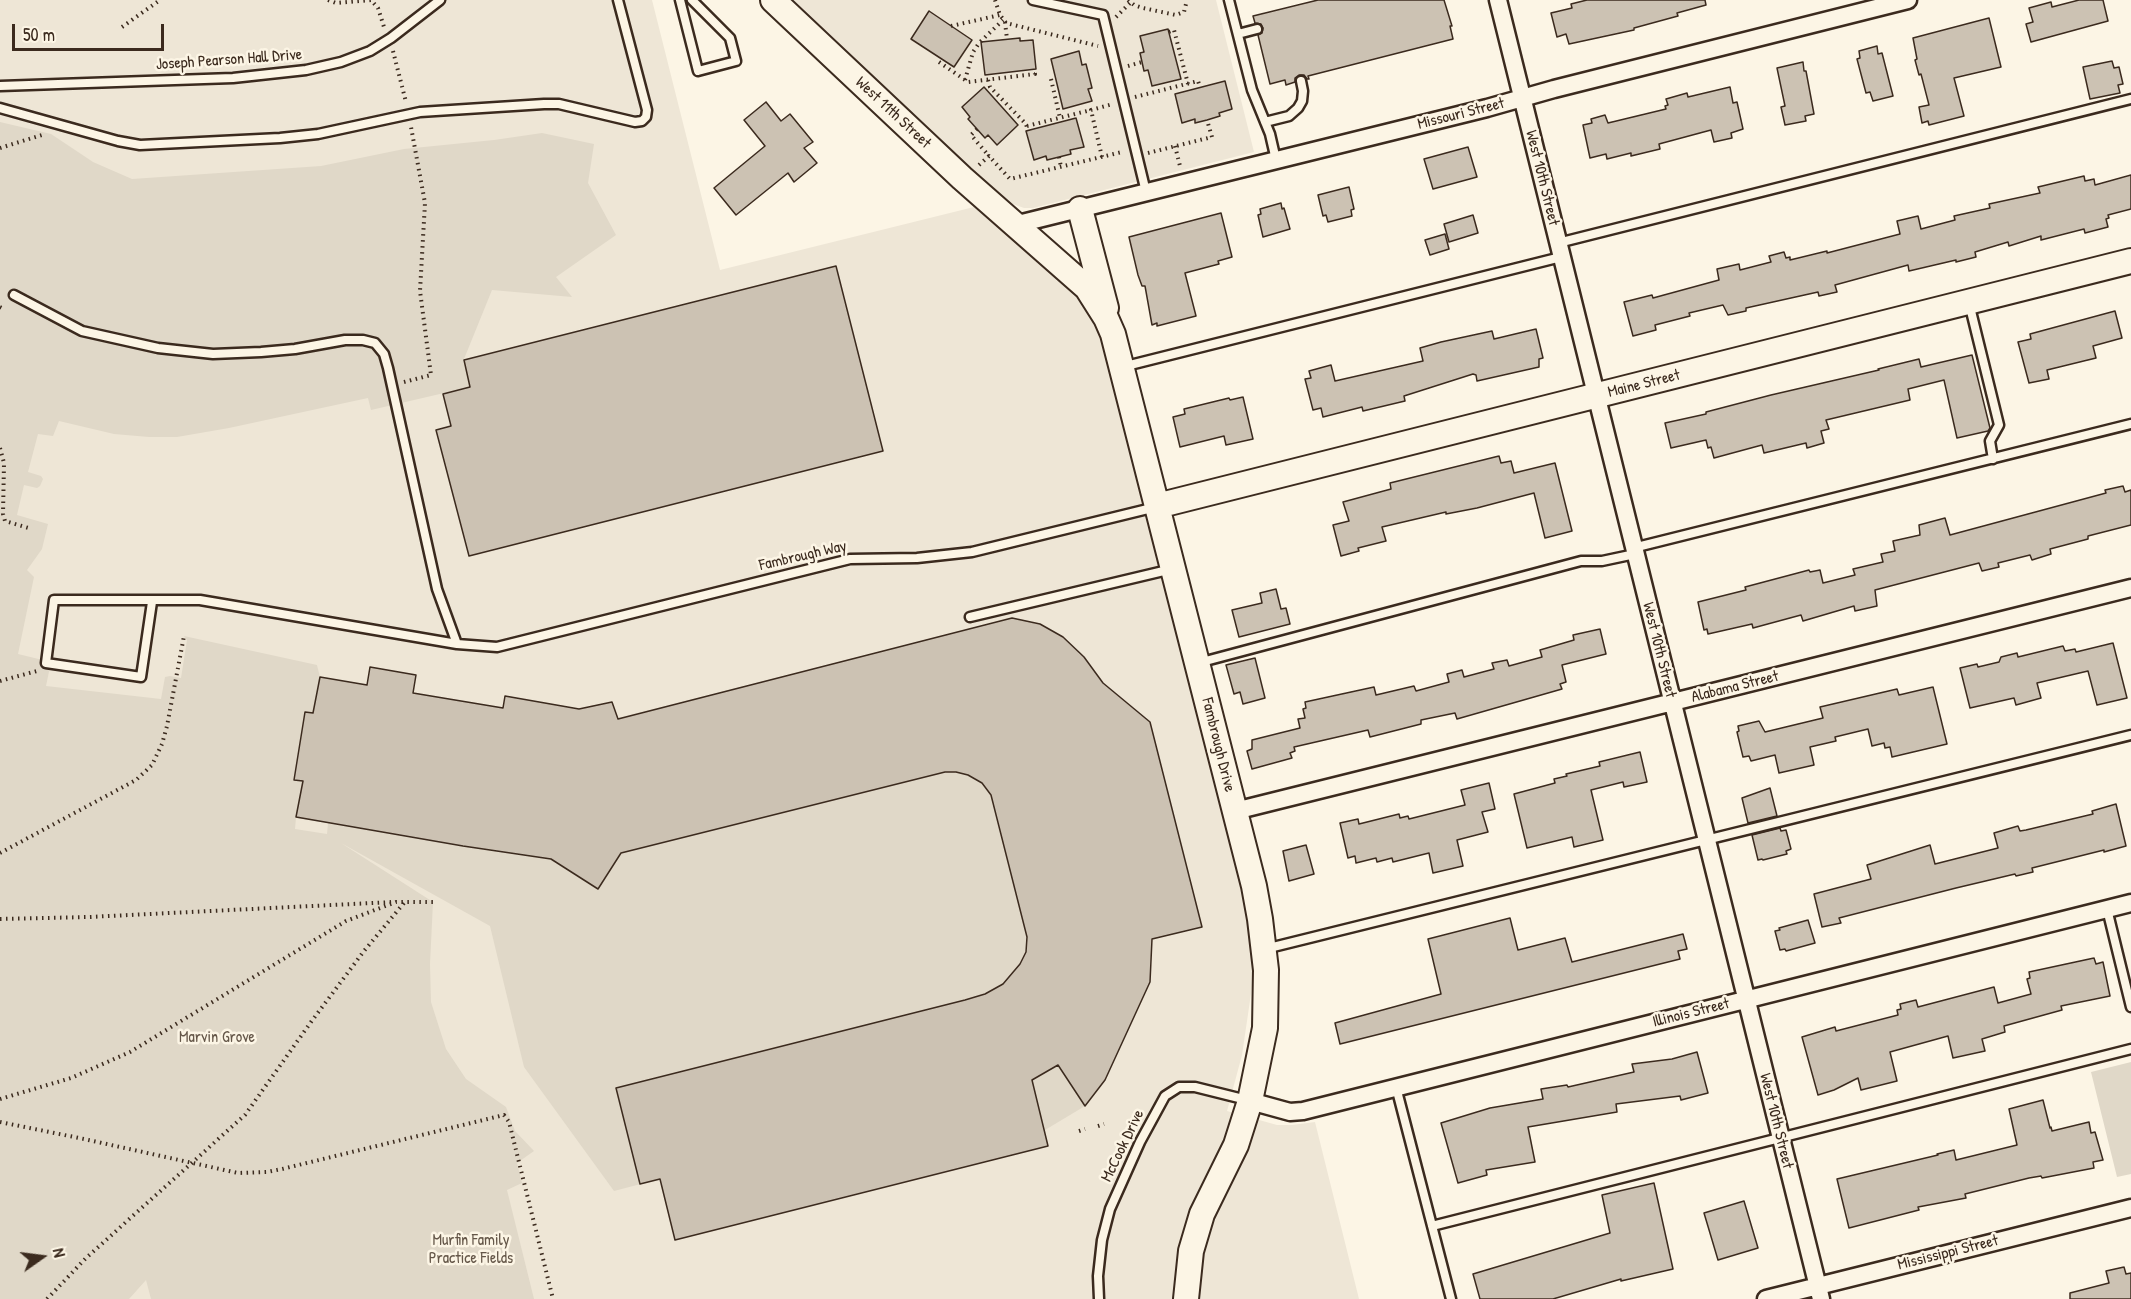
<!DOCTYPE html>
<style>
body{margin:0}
#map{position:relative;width:2131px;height:1299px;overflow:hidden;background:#fcf5e5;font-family:"Patrick Hand",sans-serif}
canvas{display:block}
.north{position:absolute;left:12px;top:1227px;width:60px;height:60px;-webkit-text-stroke:4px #fcf5e5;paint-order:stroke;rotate:76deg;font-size:16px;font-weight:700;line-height:24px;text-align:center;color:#3b2a1e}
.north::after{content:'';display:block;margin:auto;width:21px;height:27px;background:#3b2a1e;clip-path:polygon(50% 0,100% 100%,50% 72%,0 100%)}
.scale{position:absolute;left:12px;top:24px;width:152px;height:27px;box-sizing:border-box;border:3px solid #3b2a1e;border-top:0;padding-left:8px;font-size:18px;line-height:21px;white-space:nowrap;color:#3b2a1e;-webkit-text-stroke:4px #fcf5e5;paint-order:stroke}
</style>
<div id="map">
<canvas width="2131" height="1299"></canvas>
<div class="north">N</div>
<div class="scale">50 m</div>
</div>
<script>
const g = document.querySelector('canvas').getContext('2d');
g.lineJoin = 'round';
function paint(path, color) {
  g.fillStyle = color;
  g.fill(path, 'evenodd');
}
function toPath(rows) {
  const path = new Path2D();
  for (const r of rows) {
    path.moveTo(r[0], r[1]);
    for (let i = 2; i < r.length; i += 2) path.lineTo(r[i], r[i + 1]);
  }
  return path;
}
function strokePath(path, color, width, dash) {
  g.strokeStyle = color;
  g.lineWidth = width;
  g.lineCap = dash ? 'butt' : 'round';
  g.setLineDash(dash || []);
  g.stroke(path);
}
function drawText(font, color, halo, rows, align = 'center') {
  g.font = font + ' "Patrick Hand",sans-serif';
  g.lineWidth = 5;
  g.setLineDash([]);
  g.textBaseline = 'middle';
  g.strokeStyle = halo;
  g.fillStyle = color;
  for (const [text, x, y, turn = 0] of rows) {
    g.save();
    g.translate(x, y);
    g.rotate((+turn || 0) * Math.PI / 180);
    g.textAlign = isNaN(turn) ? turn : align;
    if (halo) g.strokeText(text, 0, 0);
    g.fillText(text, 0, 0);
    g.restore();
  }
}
paint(toPath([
 [0,0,652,0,720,270,974,207,1068,287,1081,301,1097,325,1102,339,1248,912,1252,947,1252,987,1242,1055,1227,1111,1277,1125,1292,1125,1315,1122,1359,1299,0,1299],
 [789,0,1216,0,1254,152,1033,208,1024,208,1013,204,968,169]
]), '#eee6d6');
paint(toPath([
 [0,122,51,134,93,162,132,179,321,166,404,149,494,140,542,133,594,144,588,183,616,235,556,277,572,297,492,290,464,359,470,387,371,410,368,398,229,428,177,437,149,437,114,434,59,421,53,436,38,434,28,472,41,476,43,479,40,486,37,488,24,485,17,515,48,524,42,549,27,570,34,577,18,654,51,662,46,686,161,699,165,677,170,676,181,678,187,640,184,636,317,665,320,677,367,685,370,667,416,675,414,693,502,708,505,696,579,709,612,702,618,718,1012,618,1040,624,1063,637,1085,657,1103,683,1150,722,1202,927,1152,939,1150,982,1105,1080,1085,1106,1045,1130,1048,1146,675,1240,660,1179,614,1191,524,1067,490,926,341,843,433,902,430,964,431,1002,446,1049,466,1079,506,1107,515,1131,534,1151,517,1163,522,1183,507,1190,534,1299,151,1299,146,1280,129,1299,0,1299],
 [296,818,328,823,327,834,295,829],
 [2131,1062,2131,1174,2117,1177,2091,1072]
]), '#e0d8c8');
const building = toPath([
 [1318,0,1444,0,1452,26,1450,26,1453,39,1308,76,1309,79,1307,79,1304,75,1299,75,1295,78,1295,82,1286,85,1285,80,1270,84,1258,35,1262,33,1263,28,1261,24,1255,23,1253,16,1318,0],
 [1587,0,1705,0,1706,5,1677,13,1678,16,1634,28,1634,30,1569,44,1566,34,1557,37,1551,13,1572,8,1571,4,1587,0],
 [2079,0,2103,0,2108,21,2031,42,2026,24,2033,22,2029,8,2051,2,2052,7,2079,0],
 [929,11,972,40,954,67,911,39,929,11],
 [1989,18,2001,67,1954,78,1964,116,1929,125,1928,121,1922,123,1919,107,1929,105,1921,74,1919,75,1915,60,1917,59,1913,38,1989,18],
 [1168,29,1181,79,1152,86,1148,70,1144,71,1140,53,1144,52,1140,36,1168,29],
 [1020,38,1020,41,1033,40,1036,69,985,75,981,42,1020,38],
 [1877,46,1878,54,1882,53,1893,96,1873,101,1870,92,1866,93,1857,59,1860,58,1859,51,1877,46],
 [1079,51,1082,65,1086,64,1092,88,1088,89,1092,101,1063,109,1051,59,1079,51],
 [2112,61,2114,68,2119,67,2123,84,2118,85,2120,93,2090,99,2083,67,2112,61],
 [1803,62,1804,71,1806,71,1814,114,1805,116,1806,121,1785,125,1781,107,1785,106,1777,68,1803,62],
 [1225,81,1232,109,1219,113,1220,116,1207,120,1195,123,1195,119,1182,123,1175,94,1225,81],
 [984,87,1018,125,997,145,988,135,985,138,968,119,970,117,962,107,984,87],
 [1730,87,1733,103,1737,102,1743,129,1731,133,1732,138,1714,142,1711,130,1659,144,1660,149,1631,156,1631,153,1607,159,1606,154,1590,158,1583,125,1592,123,1591,119,1605,115,1608,123,1666,109,1665,106,1668,105,1666,99,1687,93,1688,97,1730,87],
 [766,102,781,121,790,114,813,142,804,148,817,163,794,182,788,173,736,215,714,188,765,146,744,120,766,102],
 [1076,118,1084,147,1070,150,1071,154,1047,160,1046,156,1034,160,1026,131,1076,118],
 [1468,147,1477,177,1433,189,1424,159,1468,147],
 [2131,175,2131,209,2108,215,2109,218,2106,219,2108,227,2085,233,2084,229,2041,240,2041,236,2009,246,2008,242,1975,252,1976,257,1956,262,1956,260,1909,271,1908,265,1835,285,1837,292,1819,296,1818,292,1746,308,1746,311,1728,315,1723,305,1689,313,1690,316,1655,325,1656,330,1633,336,1624,302,1652,295,1653,298,1719,280,1717,269,1739,264,1740,270,1771,262,1769,256,1784,252,1786,258,1790,257,1790,260,1827,251,1827,253,1900,234,1897,221,1918,216,1921,229,1955,220,1954,216,1990,208,1989,204,2040,193,2038,187,2084,176,2085,181,2094,179,2095,185,2131,175],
 [1349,187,1354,209,1351,210,1352,216,1328,222,1326,215,1323,216,1318,195,1349,187],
 [1281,203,1282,209,1284,208,1290,229,1263,237,1258,215,1261,214,1260,209,1281,203],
 [1221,213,1232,257,1218,261,1219,264,1185,273,1196,316,1157,326,1157,323,1152,325,1145,286,1142,286,1138,275,1129,237,1221,213],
 [1473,215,1478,233,1449,242,1444,224,1473,215],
 [1445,234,1449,249,1430,255,1425,240,1445,234],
 [836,266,883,451,469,556,436,430,451,426,443,394,470,387,464,360,836,266],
 [2115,311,2122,338,2093,346,2096,358,2047,370,2049,379,2029,383,2018,342,2031,339,2030,334,2115,311],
 [1536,329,1543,358,1539,359,1539,367,1477,381,1476,375,1473,374,1404,396,1405,401,1363,411,1362,407,1323,417,1321,408,1313,410,1305,379,1311,378,1309,371,1331,365,1335,381,1423,361,1420,348,1441,342,1492,331,1494,339,1536,329],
 [1972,355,1990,428,1988,431,1957,438,1944,380,1908,389,1910,400,1826,420,1829,429,1821,431,1824,443,1807,448,1806,443,1764,453,1762,445,1714,458,1711,447,1708,448,1706,440,1671,448,1665,423,1706,414,1706,412,1771,395,1879,370,1878,369,1919,359,1921,367,1972,355],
 [1243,397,1253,439,1226,445,1224,436,1180,447,1173,417,1185,414,1184,409,1229,398,1230,400,1243,397],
 [1499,456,1501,463,1511,461,1514,473,1555,463,1572,531,1545,538,1534,493,1477,508,1446,514,1446,512,1382,527,1386,541,1358,548,1359,551,1341,556,1333,525,1349,521,1343,502,1391,489,1390,483,1499,456],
 [2123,486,2125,492,2131,490,2131,525,2088,536,2088,539,2050,549,2051,554,2032,560,2030,555,1998,563,1999,567,1982,571,1979,563,1875,590,1877,606,1855,611,1854,606,1803,621,1801,615,1753,628,1752,624,1708,634,1707,629,1704,630,1698,602,1746,590,1745,587,1809,570,1810,572,1820,570,1823,583,1855,575,1853,569,1883,562,1881,554,1895,551,1893,541,1920,535,1919,525,1945,518,1950,535,2106,493,2105,490,2123,486],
 [1276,589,1281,609,1286,608,1290,624,1239,637,1232,610,1262,603,1260,593,1276,589],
 [1012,618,1040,624,1063,637,1084,657,1103,683,1150,722,1202,927,1152,939,1150,982,1105,1080,1085,1106,1058,1065,1032,1080,1048,1146,675,1240,660,1179,640,1184,616,1088,965,1000,985,994,1003,984,1020,964,1026,952,1027,937,991,795,982,783,968,775,956,772,945,772,621,853,598,889,551,859,463,846,296,817,303,781,294,780,305,712,313,713,320,677,367,685,370,667,416,675,413,693,503,708,505,696,579,709,612,702,618,719,1012,618],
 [1600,629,1606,654,1562,665,1566,682,1560,684,1562,689,1457,719,1455,713,1421,720,1421,724,1370,737,1368,730,1294,747,1295,751,1290,753,1292,758,1252,769,1247,751,1252,749,1252,740,1300,728,1298,719,1305,718,1303,709,1306,708,1305,702,1374,687,1376,695,1414,686,1416,691,1449,682,1447,674,1462,670,1464,677,1494,669,1492,663,1507,660,1509,666,1542,657,1540,650,1574,640,1573,635,1600,629],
 [2113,643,2127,698,2097,705,2088,671,2037,683,2041,698,2016,705,2014,698,1970,708,1960,668,1977,664,1978,667,1999,662,2001,657,2017,653,2018,657,2063,646,2065,651,2075,649,2076,652,2113,643],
 [1255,658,1265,698,1243,704,1240,692,1234,694,1226,665,1255,658],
 [1933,687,1947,744,1892,757,1890,747,1885,748,1884,743,1872,746,1868,729,1835,737,1836,741,1810,747,1814,765,1779,773,1775,755,1751,761,1749,756,1743,757,1737,732,1739,731,1738,726,1759,721,1765,732,1823,718,1820,707,1897,689,1899,695,1933,687],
 [1640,752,1647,782,1624,787,1623,782,1591,790,1603,840,1574,847,1572,837,1527,848,1514,794,1555,783,1554,779,1567,776,1566,774,1600,766,1599,762,1640,752],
 [1489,783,1495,809,1482,812,1488,832,1457,840,1463,866,1433,873,1429,853,1393,862,1392,858,1377,862,1376,858,1356,863,1355,856,1348,858,1340,823,1358,819,1359,824,1399,814,1400,818,1408,816,1409,819,1465,805,1461,790,1489,783],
 [1770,788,1777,816,1748,823,1742,798,1770,788],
 [2116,804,2126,846,2104,852,2104,850,2032,868,2033,872,2016,876,2015,874,1956,888,1839,918,1841,923,1822,927,1814,894,1871,879,1867,865,1930,845,1935,864,1998,848,1994,833,2018,826,2020,831,2026,830,2093,814,2092,811,2116,804],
 [1780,828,1781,831,1786,830,1791,849,1786,851,1787,854,1763,860,1762,859,1758,860,1752,835,1780,828],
 [1306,845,1314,874,1289,881,1283,851,1306,845],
 [1510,918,1518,950,1565,938,1572,962,1683,934,1687,949,1678,951,1680,959,1340,1044,1335,1023,1441,994,1428,939,1510,918],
 [1808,920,1815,943,1786,951,1785,949,1780,950,1775,931,1780,930,1779,928,1808,920],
 [2094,958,2096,964,2103,962,2110,996,2061,1006,2062,1010,2004,1026,2005,1032,1982,1039,1985,1051,1953,1058,1948,1036,1890,1052,1897,1081,1861,1090,1858,1078,1834,1090,1818,1095,1802,1037,1835,1027,1836,1031,1898,1015,1897,1010,1901,1009,1900,1004,1916,1000,1918,1007,1994,987,1998,1003,2031,994,2027,979,2030,978,2029,972,2094,958],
 [1697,1052,1708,1093,1681,1100,1680,1096,1616,1104,1617,1112,1528,1127,1535,1162,1486,1170,1487,1175,1458,1183,1441,1123,1490,1108,1543,1099,1541,1089,1567,1085,1568,1087,1634,1072,1632,1064,1672,1059,1697,1052],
 [2043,1100,2050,1128,2051,1127,2052,1131,2089,1122,2091,1133,2095,1132,2103,1160,2093,1162,2094,1168,2042,1178,2041,1176,2029,1178,1965,1194,1966,1198,1918,1207,1919,1210,1849,1228,1837,1179,1938,1155,1937,1154,1954,1150,1956,1160,2017,1145,2009,1109,2043,1100],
 [1654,1183,1673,1269,1621,1281,1621,1279,1553,1299,1480,1299,1473,1274,1610,1233,1602,1195,1654,1183],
 [1744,1201,1758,1248,1718,1260,1704,1213,1744,1201],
 [2124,1267,2126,1274,2131,1273,2131,1299,2070,1299,2070,1293,2109,1283,2106,1271,2124,1267]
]);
paint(building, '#ccc2b3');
strokePath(building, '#3b2a1e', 1.5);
const lane = toPath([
 [680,0,698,71,736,61,730,38,692,0],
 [1033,0,1103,15,1146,192],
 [1229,0,1252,90,1270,134,1276,160],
 [1238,34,1257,29],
 [0,86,233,78,306,70,341,62,370,51,391,38,440,0],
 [0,108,118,141,140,145,280,138,318,134,420,112,544,104,559,104,635,122,642,121,646,117,647,110,618,0],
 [1265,122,1289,116,1298,108,1302,101,1303,91,1301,81],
 [1558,243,2131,99],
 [14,295,82,331,158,348,213,354,261,352,295,349,345,340,363,340,375,343,384,354,388,368,437,589,457,644],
 [1969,303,1999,425,1990,441,1993,459],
 [1122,367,1561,257],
 [1633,548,2131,424],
 [152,602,141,677,46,663,54,600,200,600,457,644,497,647,850,559,917,558,972,552,1156,507],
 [970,617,1172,569],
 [1198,663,1581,561,1602,561,1635,554],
 [2107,909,2131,1007],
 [1265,949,2131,735],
 [1396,1087,1451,1299],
 [1432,1226,2131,1049],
 [1099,1299,1098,1276,1102,1240,1110,1209,1140,1142,1165,1096,1179,1087,1195,1087,1247,1100]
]);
const street = toPath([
 [1498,0,1821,1299],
 [1014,225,1487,108,1554,89,1908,0],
 [1235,811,2131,588],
 [1250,1101,1290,1112,1303,1111,2131,903],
 [1766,1299,2131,1208]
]);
const secondary = toPath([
 [773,0,962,178,1087,288,1106,318,1113,334,1254,886,1260,919,1266,970,1265,1028,1250,1101,1236,1145,1202,1214,1191,1251,1186,1299],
 [1080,209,1106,308],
 [1157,506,2131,261]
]);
strokePath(lane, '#3b2a1e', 13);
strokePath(street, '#3b2a1e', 21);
strokePath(secondary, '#3b2a1e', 28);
strokePath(toPath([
 [328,0,336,3,371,0,378,8,384,27],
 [995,0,1000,15,1006,23,1098,46],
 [1128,0,1134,5,1143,8,1176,15,1184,12,1187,0],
 [1116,17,1132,1],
 [1005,22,1007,39],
 [951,26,1000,15],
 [122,27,160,0],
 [1169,32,1174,30,1188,84],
 [393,51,406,102],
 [939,62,968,82,1035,74,1034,69],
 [1128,66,1142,62],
 [1051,79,1060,118],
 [965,80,973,52,979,43,1003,20],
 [988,80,990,87,1026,124,1028,131],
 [1135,97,1198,81,1200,87],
 [1027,126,1091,110],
 [977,129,971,135,989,156],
 [1175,146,1180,166],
 [0,148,42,135],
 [1148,153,1212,137,1207,120],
 [1059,157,1061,167],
 [1102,157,1091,110,1113,104],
 [979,165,989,156,1010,179,1122,152],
 [0,307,2,308],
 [404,382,431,375,420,291,425,203,411,127],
 [0,448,4,463,3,514,5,521,32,529],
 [0,681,37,671],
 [0,853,136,780,152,765,162,744,167,726,184,636],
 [0,919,89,917,393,902],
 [0,1099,71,1078,130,1052,346,921,396,902,433,902],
 [0,1122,84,1139,238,1173,267,1172,282,1169,504,1115,509,1122,553,1299],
 [1098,1126,1104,1124],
 [1079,1131,1085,1129],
 [47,1299,86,1258,245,1115,311,1022,364,951,404,903]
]), '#3b2a1e', 4, [1.5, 4.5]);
strokePath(lane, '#fcf5e5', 8);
strokePath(street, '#fcf5e5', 16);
strokePath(secondary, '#fcf5e5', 24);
drawText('16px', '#3b2a1e', '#fcf5e5', [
 ["Joseph Pearson Hall Drive",229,60,-4],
 ["West 11th Street",893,113,43],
 ["Missouri Street",1461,114,-14],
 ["West 10th Street",1542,178,76],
 ["Maine Street",1644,384,-14],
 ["Fambrough Way",803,556,-13],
 ["West 10th Street",1659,650,76],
 ["Alabama Street",1735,687,-14],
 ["Fambrough Drive",1218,745,76],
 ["Illinois Street",1691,1013,-14],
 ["West 10th Street",1776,1121,76],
 ["McCook Drive",1123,1146,-64],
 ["Mississippi Street",1948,1253,-14]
]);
drawText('16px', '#645648', '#fcf5e5', [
 ["Marvin Grove",217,1038],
 ["Murfin Family",471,1241],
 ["Practice Fields",471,1259]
]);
</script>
